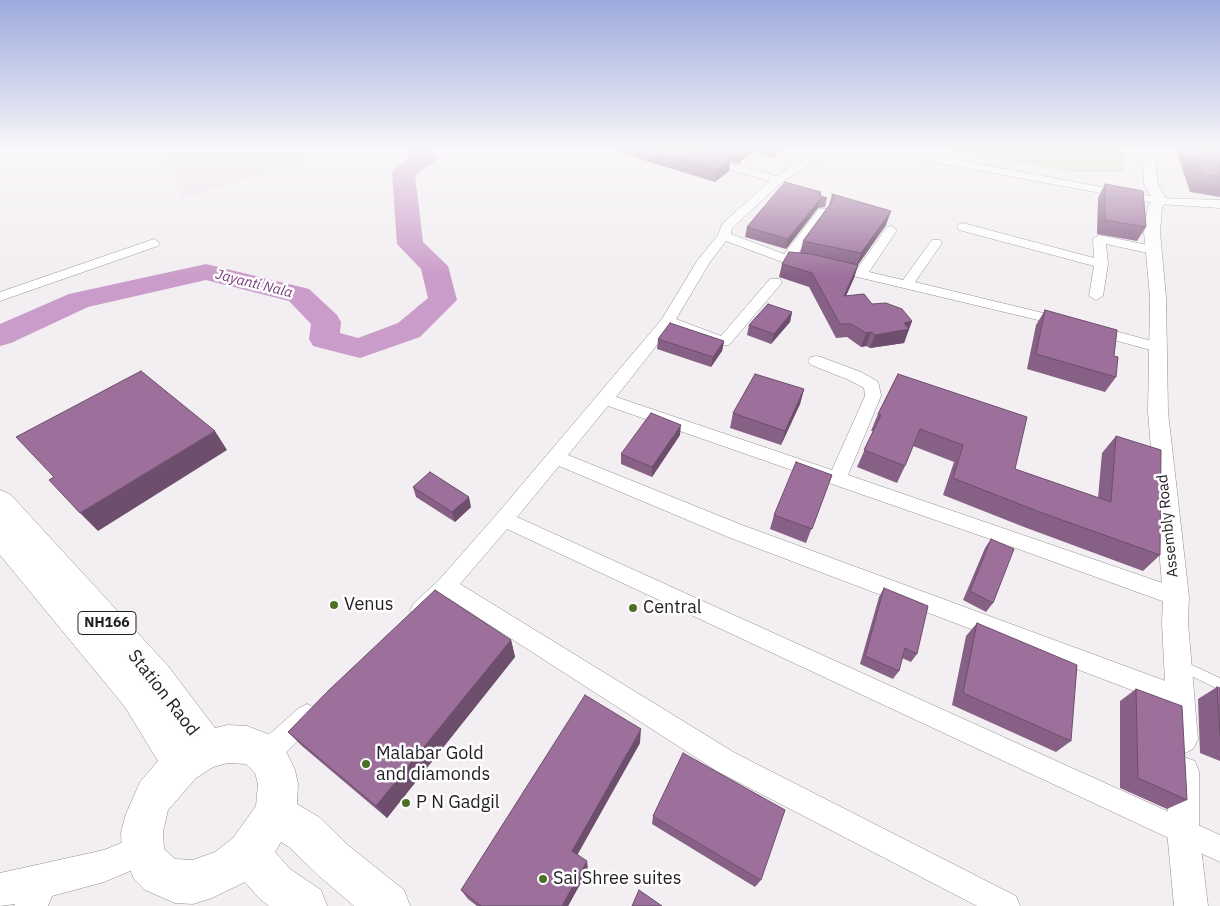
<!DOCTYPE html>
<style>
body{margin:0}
canvas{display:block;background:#f2eef1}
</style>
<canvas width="1220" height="906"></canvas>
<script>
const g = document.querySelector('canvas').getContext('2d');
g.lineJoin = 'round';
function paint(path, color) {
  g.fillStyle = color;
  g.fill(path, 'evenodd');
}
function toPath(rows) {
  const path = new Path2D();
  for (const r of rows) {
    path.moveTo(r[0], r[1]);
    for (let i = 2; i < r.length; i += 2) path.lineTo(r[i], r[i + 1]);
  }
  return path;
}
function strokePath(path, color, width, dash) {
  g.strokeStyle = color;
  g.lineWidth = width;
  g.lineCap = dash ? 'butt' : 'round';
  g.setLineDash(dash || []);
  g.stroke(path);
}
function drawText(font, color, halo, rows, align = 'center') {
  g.font = font + ' "IBM Plex Sans",sans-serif';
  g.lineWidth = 5;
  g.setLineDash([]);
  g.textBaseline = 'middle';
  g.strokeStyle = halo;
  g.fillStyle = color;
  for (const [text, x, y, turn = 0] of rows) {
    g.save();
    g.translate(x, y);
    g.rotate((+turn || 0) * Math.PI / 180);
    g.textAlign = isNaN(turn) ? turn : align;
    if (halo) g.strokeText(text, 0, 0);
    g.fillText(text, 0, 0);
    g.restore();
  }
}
paint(toPath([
 [161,150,325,150,328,154,182,198]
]), '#ebe2eb');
paint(toPath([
 [947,150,1123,150,1125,157,1123,172,1075,172]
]), '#c6e0b2');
paint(toPath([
 [404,150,431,150,437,157,434,162,415,175,423,242,448,266,457,300,420,337,360,358,313,346,309,339,311,324,289,301,206,280,88,307,11,343,0,346,0,324,69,294,206,264,309,289,337,315,341,322,340,333,358,338,398,323,428,298,421,269,397,244,392,173,395,168,411,157,404,150]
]), '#ca9cc9');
const service = toPath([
 [1181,660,1220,678,1220,690,1177,669,1175,665,1177,661,1181,660]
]);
const minor = toPath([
 [825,150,844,150,820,158,782,182,732,228,731,234,784,254,819,209,827,209,829,212,796,256,813,258,815,261,813,264,782,262,726,241,710,262,676,319,721,336,770,279,780,279,782,282,780,285,729,345,719,345,671,327,616,397,832,470,865,396,864,388,849,380,811,365,808,361,811,357,816,356,821,357,861,372,877,381,879,385,881,396,848,475,1183,590,1186,597,1183,604,1176,606,1010,546,608,406,568,455,742,525,1182,687,1190,690,1194,698,1190,706,1182,709,728,537,559,466,517,517,1220,835,1220,862,507,529,460,584,735,753,1016,896,1020,906,977,906,717,771,448,598,428,617,421,619,414,617,410,610,414,603,439,580,497,514,662,319,697,261,718,235,722,224,770,181,702,162,701,160,702,158,706,157,776,176,812,154,825,150],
 [880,150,904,150,1160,198,1220,200,1220,208,1160,204,885,153,880,150],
 [963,223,1094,258,1093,239,1099,235,1153,246,1159,250,1153,254,1106,244,1108,264,1103,296,1096,300,1089,296,1094,266,959,230,957,227,959,224,963,223],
 [891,226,897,230,869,272,903,280,932,240,940,240,942,243,915,282,1068,319,1070,322,1068,325,1063,326,828,270,826,267,833,263,857,269,887,227,891,226],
 [154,239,160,243,158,246,0,301,0,292,154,239],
 [1093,325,1163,344,1166,347,1163,350,1158,352,1088,333,1086,330,1088,327,1093,325],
 [307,704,315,708,319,716,315,724,274,764,265,767,256,764,253,755,256,746,299,708,307,704]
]);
const tertiary = toPath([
 [1142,150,1154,150,1158,184,1167,201,1162,207,1160,232,1166,297,1168,412,1189,597,1188,623,1198,739,1193,749,1183,754,1173,749,1168,739,1162,623,1163,597,1148,412,1150,297,1144,232,1148,206,1153,200,1144,184,1142,150],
 [1184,757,1195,761,1199,772,1199,831,1208,906,1174,906,1167,831,1169,772,1173,761,1184,757],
 [143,834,154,839,159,850,154,861,104,882,52,896,48,906,14,906,15,904,0,906,0,873,104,850,143,834]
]);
const secondary = toPath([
 [0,150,23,150,21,153,0,159,0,150]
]);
const trunk = toPath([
 [0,490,10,494,168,666,215,728,228,725,247,726,273,736,283,745,295,770,298,784,297,804,319,817,349,846,404,890,410,906,354,906,319,876,289,847,281,842,275,852,290,869,321,890,327,906,269,906,260,899,245,882,212,898,193,904,175,903,145,890,134,879,122,850,121,832,126,814,140,782,158,761,125,707,0,555,0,490],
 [228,763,246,764,255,773,258,784,256,806,233,838,215,852,193,860,175,859,164,849,163,832,168,810,196,778,213,767,228,763]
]);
strokePath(service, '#928f91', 1);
strokePath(minor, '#928f91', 1);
strokePath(tertiary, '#928f91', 1);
strokePath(secondary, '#928f91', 1);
strokePath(trunk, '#928f91', 1);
paint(service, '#fff');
paint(minor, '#fff');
paint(tertiary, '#fff');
paint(secondary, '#fff');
paint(trunk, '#fff');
paint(toPath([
 [620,150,780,150,774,157,752,152,738,164,730,161,729,171,715,182,620,153],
 [1176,150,1220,150,1220,197,1190,192],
 [1105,184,1146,227,1137,241,1097,234,1098,198],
 [821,192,820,196,827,198,825,207,818,208,786,249,745,237,747,227],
 [832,194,886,225,858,265,854,278,846,296,872,304,912,321,904,343,870,348,866,346,861,347,847,337,836,338,809,287,779,277,782,264,800,253,803,241,829,205],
 [1045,310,1114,356,1116,377,1105,392,1027,369,1036,325],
 [792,312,790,322,771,344,747,335,749,325],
 [658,339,724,341,722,351,711,367,657,349],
 [898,374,1015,469,1098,498,1102,453,1116,436,1160,555,1143,571,1024,527,943,495,954,462,913,446,905,466,897,483,857,467,873,431,871,431,878,414],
 [804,389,800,404,781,445,730,428,733,413],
 [680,435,652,477,621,464,621,454],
 [832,475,806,543,770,529,774,515],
 [413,487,471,507,455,522,416,497],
 [991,539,993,603,986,612,963,600,985,548],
 [884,588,917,654,911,662,902,658,899,671,893,679,860,664,879,597],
 [977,623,1071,741,1056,752,952,705,966,636],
 [511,640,515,657,387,818,302,746,288,732],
 [1217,687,1220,688,1220,761,1200,753,1198,699],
 [1136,689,1187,800,1167,809,1120,788,1120,701],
 [640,743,577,854,588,870,568,906,477,906,468,899,461,890],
 [653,816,761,880,755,887,652,824]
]), '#866085');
paint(toPath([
 [741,150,752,150,752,152,738,164,740,152],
 [775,150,780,150,774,157],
 [730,159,729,171,715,182,717,170],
 [821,192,818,208,786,249,788,239],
 [891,211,886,225,856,267,861,253],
 [858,265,854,278,840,309,844,296],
 [792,312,790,322,771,344,774,334],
 [912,321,904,343,870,348,875,335,904,323],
 [871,332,866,346,861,347,866,333],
 [724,341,722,351,711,367,713,357],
 [804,389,800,404,781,445,785,431],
 [681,425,680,435,652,477,652,467],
 [215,431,227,450,98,531,80,513],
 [469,497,471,507,455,522,452,512],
 [511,640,515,657,387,818,376,806],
 [641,729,640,743,574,861,572,851],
 [587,861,588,870,568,906,562,906]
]), '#6d4e6c');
const building = toPath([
 [650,150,698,150,730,159,717,170,650,150],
 [1193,150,1220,150,1220,177,1202,174,1193,150],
 [785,182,821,192,818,195,827,198,820,199,788,239,747,227,785,182],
 [1105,184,1143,191,1146,227,1105,220,1105,184],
 [832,194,891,211,861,253,803,241,834,199,832,194],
 [789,252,811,254,858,265,844,296,864,294,872,304,886,303,902,309,912,321,904,323,909,329,875,335,871,332,866,333,851,324,840,324,812,273,782,264,789,252],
 [768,304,792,312,774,334,749,325,768,304],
 [1045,310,1117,330,1114,356,1118,357,1116,377,1036,354,1045,310],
 [670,323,724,341,713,357,658,339,670,323],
 [141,371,215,431,80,513,49,480,54,477,16,437,141,371],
 [755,374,804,389,785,431,733,413,755,374],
 [898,374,1027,417,1015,469,1111,502,1116,436,1161,450,1160,555,1037,511,953,478,963,445,920,429,905,466,864,450,881,415,878,414,898,374],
 [651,413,681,425,652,467,621,454,651,413],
 [796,462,832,475,812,529,774,515,796,462],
 [430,472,469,497,452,512,413,487,430,472],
 [991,539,1014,549,993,603,970,591,991,539],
 [884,588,928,606,917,654,905,648,899,671,865,656,884,588],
 [435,590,511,640,376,806,288,732,329,690,435,590],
 [977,623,1077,665,1071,741,963,693,977,623],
 [1217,687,1220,688,1220,736,1217,687],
 [1136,689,1182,706,1187,800,1138,778,1136,689],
 [585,695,641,729,572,851,587,861,562,906,481,906,461,890,585,695],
 [683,753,785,810,761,880,653,816,683,753],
 [639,890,662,906,632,906,639,890]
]);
paint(building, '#9c709b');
strokePath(building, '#6d4e6c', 1);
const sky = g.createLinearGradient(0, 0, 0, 277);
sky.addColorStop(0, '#9caadc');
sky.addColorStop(0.54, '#f9f7f9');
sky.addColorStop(1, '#f9f7f900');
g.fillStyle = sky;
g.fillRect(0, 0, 1220, 277);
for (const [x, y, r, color] of [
 [334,605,5,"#4d7029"],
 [633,608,5,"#4d7029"],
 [366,764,5,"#4d7029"],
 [406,803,5,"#4d7029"],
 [543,879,5,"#4d7029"]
]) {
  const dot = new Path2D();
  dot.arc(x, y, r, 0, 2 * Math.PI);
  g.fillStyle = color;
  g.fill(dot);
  strokePath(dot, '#fffcff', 2);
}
drawText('italic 14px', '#753c76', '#fffcff', [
 ["Jayanti Nala",254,284,14]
]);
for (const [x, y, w] of [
 [107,623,58]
]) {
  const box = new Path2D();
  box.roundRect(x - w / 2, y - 11.5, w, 23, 4);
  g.fillStyle = '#fffcff';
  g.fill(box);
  strokePath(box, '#201f20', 1);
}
drawText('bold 14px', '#201f20', null, [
 ["NH166",107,623]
]);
drawText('15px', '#201f20', '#fffcff', [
 ["Assembly Road",1168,526,-96]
]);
drawText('18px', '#201f20', '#fffcff', [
 ["Venus",344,605],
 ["Central",643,608],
 ["Malabar Gold",376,754],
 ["and diamonds",376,775],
 ["P N Gadgil",416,803],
 ["Sai Shree suites",553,879]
], 'left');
drawText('18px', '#201f20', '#fffcff', [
 ["Station Raod",163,693,52]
]);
</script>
